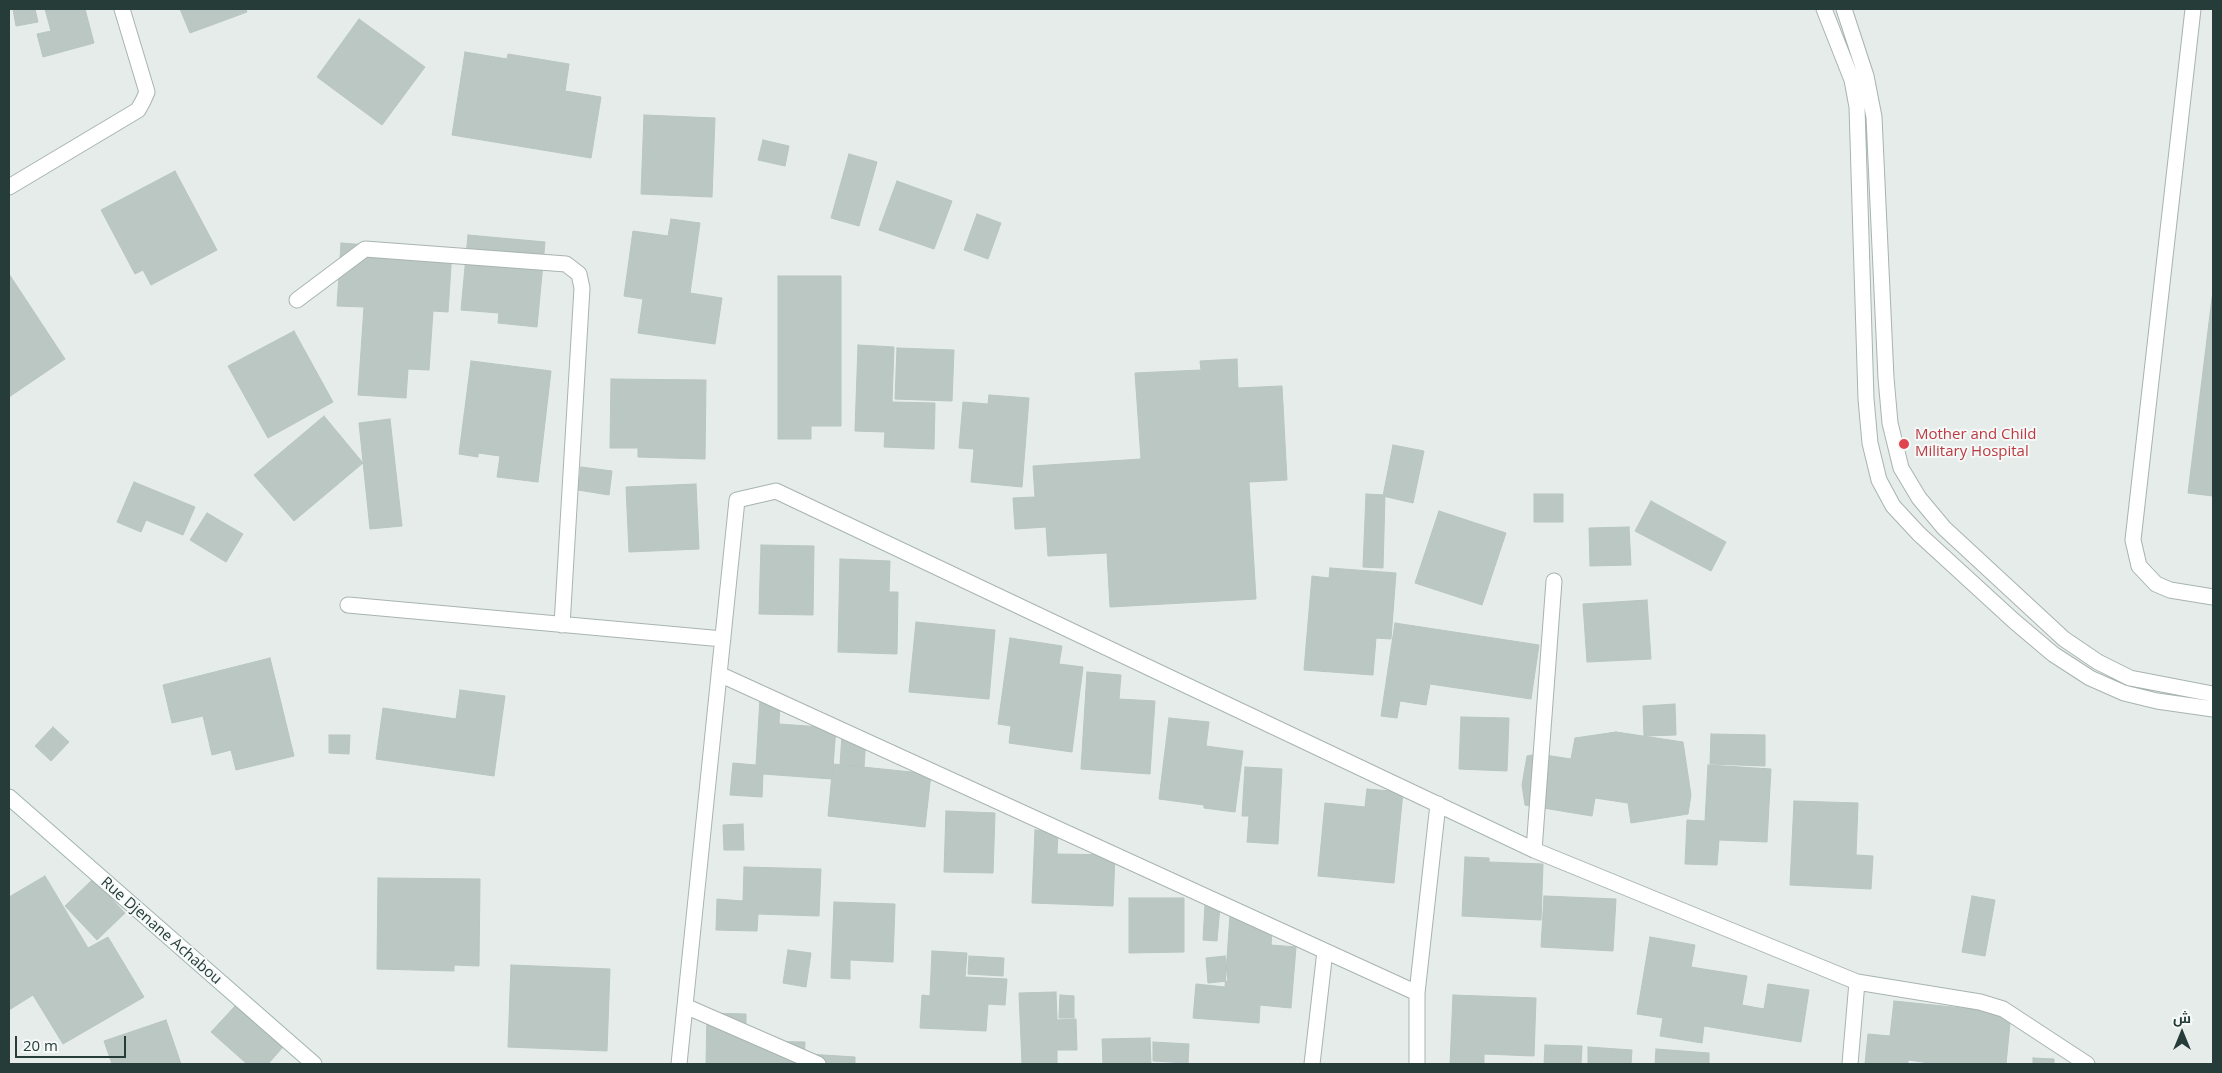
<!DOCTYPE html>
<meta charset="utf-8">
<style>
body{margin:0}
#map{position:relative;width:2222px;height:1073px;overflow:hidden;background:#e5ecea;font-family:"Open Sans",Cairo,sans-serif}
canvas{display:block}
.frame{position:absolute;inset:0;border:10px solid #263c39;pointer-events:none}
.north{position:absolute;left:2157px;top:1008px;width:50px;height:50px;-webkit-text-stroke:4px #f5f9f8;paint-order:stroke;rotate:0deg;font-size:14px;font-weight:700;line-height:20px;text-align:center;color:#263c39}
.north::after{content:'';display:block;margin:auto;width:18px;height:22px;background:#263c39;clip-path:polygon(50% 0,100% 100%,50% 72%,0 100%)}
.scale{position:absolute;left:15px;top:1036px;width:111px;height:22px;box-sizing:border-box;border:2px solid #263c39;border-top:0;padding-left:6px;font-size:15px;line-height:18px;white-space:nowrap;color:#263c39;-webkit-text-stroke:4px #f5f9f8;paint-order:stroke}
</style>
<div id="map">
<canvas width="2222" height="1073"></canvas>
<div class="frame"></div>
<div class="north">ش</div>
<div class="scale">20 m</div>
</div>
<script>
const g = document.querySelector('canvas').getContext('2d');
g.lineJoin = 'round';
function paint(path, color) {
  g.fillStyle = color;
  g.fill(path, 'evenodd');
}
function toPath(rows) {
  const path = new Path2D();
  for (const r of rows) {
    path.moveTo(r[0], r[1]);
    for (let i = 2; i < r.length; i += 2) path.lineTo(r[i], r[i + 1]);
  }
  return path;
}
function strokePath(path, color, width, dash) {
  g.strokeStyle = color;
  g.lineWidth = width;
  g.lineCap = dash ? 'butt' : 'round';
  g.setLineDash(dash || []);
  g.stroke(path);
}
function drawText(font, color, halo, rows, align = 'center') {
  g.font = font + ' "Open Sans",sans-serif';
  g.lineWidth = 4;
  g.setLineDash([]);
  g.textBaseline = 'middle';
  g.strokeStyle = halo;
  g.fillStyle = color;
  for (const [text, x, y, turn = 0] of rows) {
    g.save();
    g.translate(x, y);
    g.rotate((+turn || 0) * Math.PI / 180);
    g.textAlign = isNaN(turn) ? turn : align;
    if (halo) g.strokeText(text, 0, 0);
    g.fillText(text, 0, 0);
    g.restore();
  }
}
const building = toPath([
 [13,9,35,9,38,22,16,26,13,9],
 [45,9,85,9,94,43,43,57,37,34,51,31,45,9],
 [180,9,246,9,247,12,190,33,180,9],
 [359,19,425,67,382,125,317,77,359,19],
 [465,52,507,59,508,54,569,64,565,91,601,97,591,158,452,135,465,52],
 [644,115,715,118,712,197,641,194,644,115],
 [763,140,789,146,785,166,758,160,763,140],
 [849,154,877,162,859,226,831,218,849,154],
 [175,171,217,250,151,285,143,270,135,274,101,210,175,171],
 [897,181,952,201,934,249,879,230,897,181],
 [977,214,1001,223,988,259,964,250,977,214],
 [671,219,700,223,690,293,722,298,715,344,638,333,643,299,624,296,633,231,668,236,671,219],
 [468,235,545,242,537,327,498,323,499,313,461,310,468,235],
 [341,243,452,251,448,312,433,311,429,370,408,369,406,398,358,395,364,307,337,306,341,243],
 [9,274,65,359,9,397,9,274],
 [778,276,841,276,841,426,811,426,811,439,778,439,778,276],
 [2213,290,2213,496,2188,493,2213,290],
 [294,331,333,402,268,438,228,366,294,331],
 [858,345,894,347,892,402,935,403,934,449,884,447,885,432,855,431,858,345],
 [897,348,954,350,952,401,895,399,897,348],
 [1237,359,1238,388,1282,386,1287,480,1249,482,1256,599,1110,607,1107,553,1048,556,1046,527,1015,529,1013,498,1035,497,1033,466,1141,459,1135,373,1201,370,1200,361,1237,359],
 [471,361,551,371,538,482,497,477,500,456,478,453,478,457,459,454,471,361],
 [611,379,706,380,705,459,638,457,638,448,610,448,611,379],
 [989,395,1029,398,1022,487,971,482,974,449,959,448,963,402,988,404,989,395],
 [324,416,363,463,294,521,254,475,324,416],
 [390,419,402,526,370,529,359,423,390,419],
 [1393,445,1424,451,1413,503,1383,496,1393,445],
 [581,467,612,471,609,495,578,490,581,467],
 [134,482,195,507,183,535,146,520,141,532,117,522,134,482],
 [696,484,699,549,629,552,626,487,696,484],
 [1366,494,1385,495,1383,568,1363,567,1366,494],
 [1534,494,1563,494,1563,522,1534,522,1534,494],
 [1651,501,1726,542,1711,571,1635,531,1651,501],
 [1439,511,1506,533,1482,605,1415,583,1439,511],
 [207,513,243,534,226,562,190,540,207,513],
 [1629,527,1631,565,1590,566,1589,528,1629,527],
 [761,545,814,546,813,615,759,614,761,545],
 [840,559,890,561,889,592,898,592,897,654,838,652,840,559],
 [1330,568,1396,573,1391,639,1376,638,1373,675,1304,670,1312,576,1329,578,1330,568],
 [1647,600,1651,659,1587,662,1583,604,1647,600],
 [916,622,995,630,989,699,909,692,916,622],
 [1395,623,1539,645,1531,699,1430,684,1426,705,1400,701,1397,718,1381,716,1395,623],
 [1010,638,1062,646,1059,664,1083,667,1072,752,1009,743,1011,726,998,724,1010,638],
 [270,658,294,756,236,770,231,750,212,755,203,716,172,723,163,685,270,658],
 [1087,672,1121,675,1119,699,1155,701,1150,774,1081,769,1087,672],
 [460,690,505,696,494,776,376,759,383,708,456,719,460,690],
 [760,698,780,699,779,724,836,728,832,779,763,774,762,797,730,795,733,763,756,765,760,698],
 [1675,704,1676,735,1644,736,1643,706,1675,704],
 [1461,717,1509,718,1507,771,1459,769,1461,717],
 [1169,718,1209,722,1206,746,1243,751,1235,812,1204,808,1204,805,1159,799,1169,718],
 [53,727,69,742,51,761,35,746,53,727],
 [1616,732,1683,742,1691,795,1688,814,1631,823,1628,803,1595,798,1592,816,1525,805,1522,785,1527,756,1538,754,1571,759,1575,738,1616,732],
 [1711,734,1765,735,1765,766,1710,764,1711,734],
 [329,735,350,735,349,754,329,753,329,735],
 [842,735,866,737,864,767,840,765,842,735],
 [833,764,931,774,925,827,828,816,833,764],
 [1708,765,1771,769,1767,842,1719,840,1717,865,1685,864,1687,820,1705,821,1708,765],
 [1245,767,1282,769,1278,844,1247,842,1249,816,1242,816,1245,767],
 [1367,789,1403,792,1394,883,1318,876,1325,803,1365,807,1367,789],
 [1794,801,1858,803,1856,855,1873,856,1871,889,1790,885,1794,801],
 [946,811,995,813,993,873,944,872,946,811],
 [743,824,744,850,724,850,723,825,743,824],
 [1035,830,1058,831,1057,854,1115,855,1113,906,1032,903,1035,830],
 [1465,857,1489,858,1489,862,1543,864,1541,920,1462,916,1465,857],
 [744,867,821,869,819,916,758,914,757,931,716,930,717,899,743,901,744,867],
 [45,876,88,948,108,937,144,997,63,1044,33,995,9,1010,9,897,45,876],
 [378,878,480,879,479,966,454,965,454,971,377,969,378,878],
 [93,879,125,913,97,940,65,906,93,879],
 [1544,896,1616,899,1613,951,1541,947,1544,896],
 [1972,896,1995,900,1985,956,1962,952,1972,896],
 [1129,898,1184,898,1184,952,1129,953,1129,898],
 [834,902,895,904,893,962,850,960,850,979,831,978,834,902],
 [1205,904,1220,906,1217,941,1203,940,1205,904],
 [1230,915,1273,919,1271,945,1296,947,1291,1008,1260,1005,1259,1023,1193,1018,1196,984,1225,987,1230,915],
 [1650,937,1695,945,1691,967,1747,976,1742,1005,1764,1009,1768,984,1809,990,1801,1042,1704,1026,1702,1043,1660,1036,1663,1018,1637,1014,1650,937],
 [788,950,811,953,806,987,783,983,788,950],
 [932,951,967,953,965,977,1007,979,1005,1005,988,1004,986,1031,920,1028,922,995,930,996,932,951],
 [969,956,1004,958,1003,976,968,974,969,956],
 [1225,956,1228,981,1208,983,1206,958,1225,956],
 [511,965,610,969,607,1051,508,1047,511,965],
 [1056,992,1057,1020,1076,1019,1077,1050,1057,1050,1057,1064,1022,1064,1019,993,1056,992],
 [1060,995,1074,996,1074,1018,1059,1018,1060,995],
 [1453,995,1536,998,1534,1056,1484,1054,1484,1064,1450,1064,1453,995],
 [1894,1001,2011,1013,2006,1064,1937,1064,1908,1060,1908,1064,1865,1064,1868,1034,1890,1036,1894,1001],
 [236,1005,283,1047,268,1064,247,1064,211,1032,236,1005],
 [707,1013,746,1014,746,1041,805,1042,804,1064,706,1064,707,1013],
 [166,1020,181,1064,112,1064,104,1041,166,1020],
 [1150,1038,1151,1064,1103,1064,1102,1039,1150,1038],
 [1153,1042,1189,1044,1188,1063,1153,1061,1153,1042],
 [1545,1045,1582,1046,1581,1064,1544,1064,1545,1045],
 [1588,1047,1632,1050,1631,1064,1588,1064,1588,1047],
 [1656,1049,1709,1053,1709,1064,1655,1064,1656,1049],
 [808,1054,855,1057,855,1064,807,1064,808,1054],
 [2033,1058,2054,1059,2054,1064,2033,1064,2033,1058]
]);
paint(building, '#bac7c3');
strokePath(building, '#b8c5c2', 1);
const lane = toPath([
 [1824,9,1852,80,1857,107,1866,399,1870,443,1879,480,1893,506,1919,534,2014,621,2053,654,2090,678,2124,693,2157,701,2213,709],
 [1844,9,1866,76,1874,117,1886,378,1890,423,1901,468,1919,498,1944,528,2064,639,2098,662,2130,678,2213,694],
 [2193,9,2133,540,2139,566,2156,584,2170,590,2213,597]
]);
const street = toPath([
 [9,187,138,110,143,101,147,92,122,9],
 [297,300,365,249,566,264,579,274,582,288,562,625],
 [348,605,723,639],
 [719,674,1417,993],
 [1534,850,1554,581],
 [685,1006,818,1064],
 [679,1064,737,500,776,491,1534,850,1857,982,1980,1002,2003,1009,2087,1064],
 [1312,1064,1325,951],
 [1417,1064,1417,993,1438,804],
 [1850,1064,1857,982]
]);
const secondary = toPath([
 [9,797,314,1064]
]);
strokePath(lane, '#a8b4b1', 17);
strokePath(street, '#a8b4b1', 17);
strokePath(secondary, '#a1b4b0', 17);
strokePath(lane, '#fff', 15);
strokePath(street, '#fff', 15);
strokePath(secondary, '#fff', 15);
for (const [x, y, r, color] of [
 [1904,444,6,"#e0444e"]
]) {
  const dot = new Path2D();
  dot.arc(x, y, r, 0, 2 * Math.PI);
  g.fillStyle = color;
  g.fill(dot);
  strokePath(dot, '#f5f9f8', 2);
}
drawText('15px', '#be3a42', '#f5f9f8', [
 ["Mother and Child",1915,435],
 ["Military Hospital",1915,452]
], 'left');
drawText('15px', '#263c39', '#f5f9f8', [
 ["Rue Djenane Achabou",161,931,41]
]);
</script>
